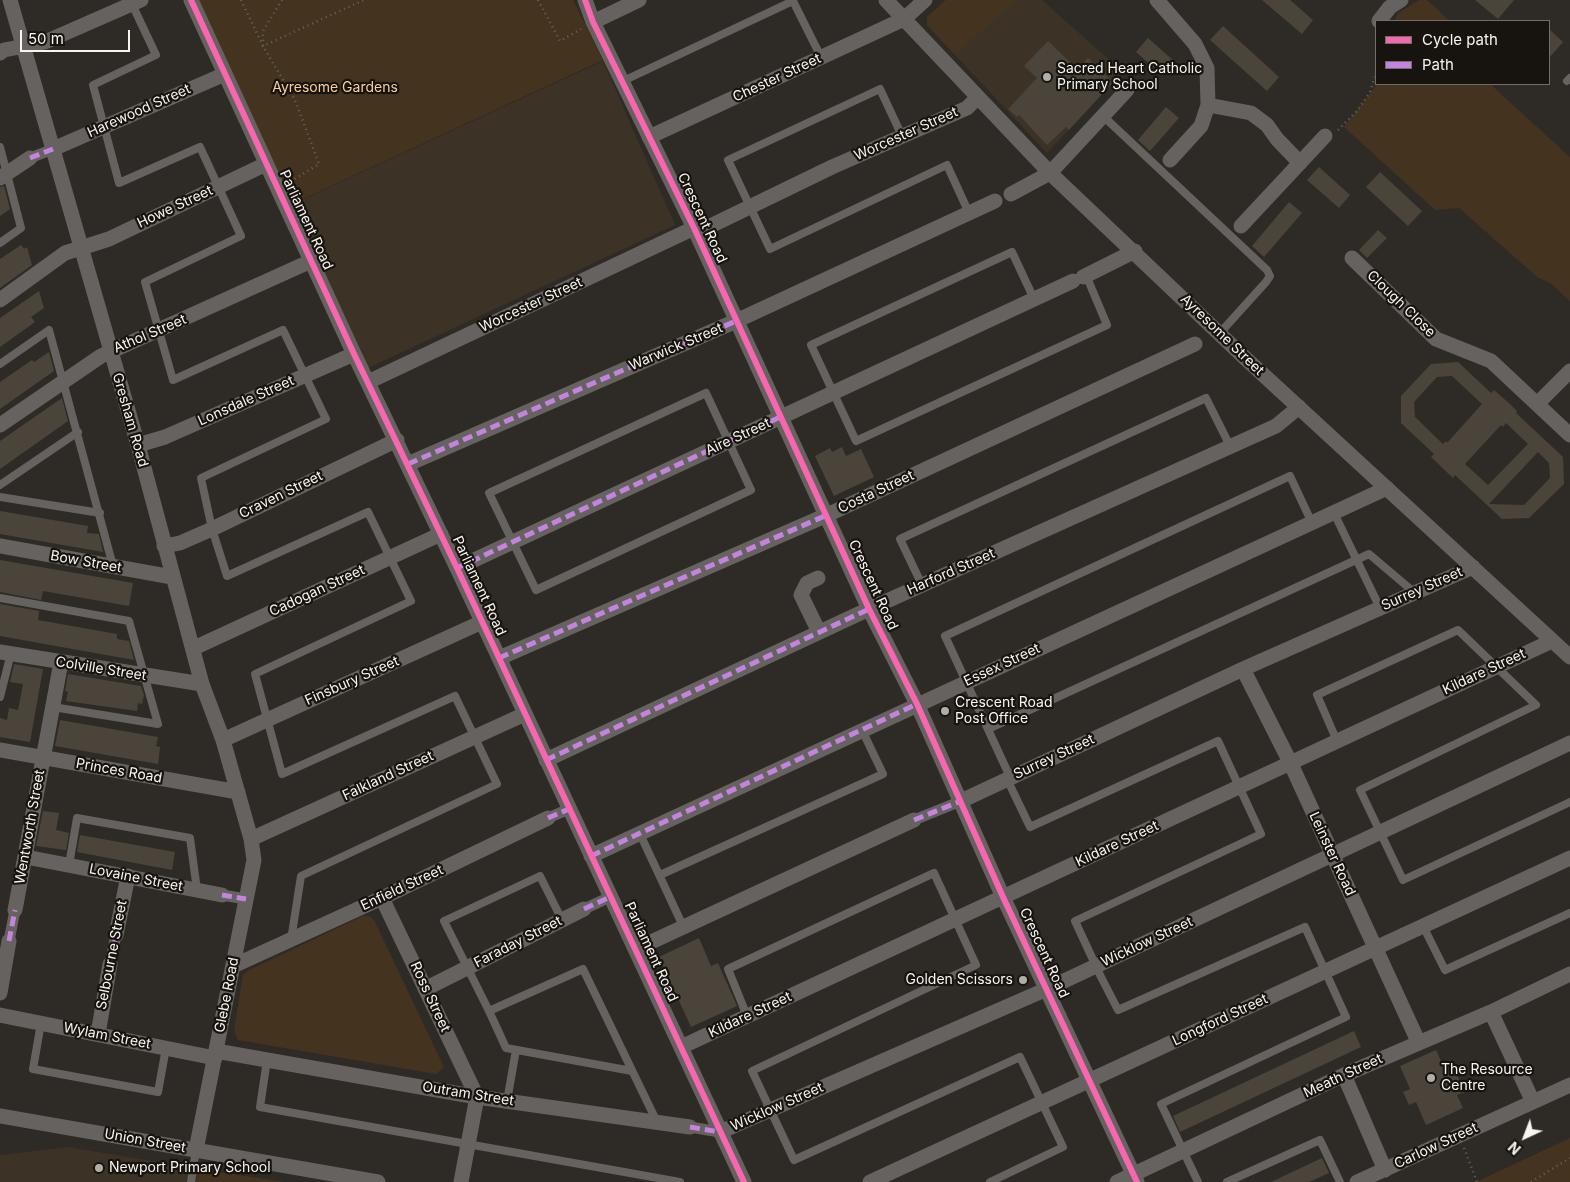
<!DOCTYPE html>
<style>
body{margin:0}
#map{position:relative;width:1570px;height:1182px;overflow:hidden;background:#2e2b26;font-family:Inter,sans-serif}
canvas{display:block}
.legend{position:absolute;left:1375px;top:20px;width:175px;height:65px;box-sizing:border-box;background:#171410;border:1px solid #716e69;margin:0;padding:6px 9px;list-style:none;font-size:15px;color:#f8f4ee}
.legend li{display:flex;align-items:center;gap:10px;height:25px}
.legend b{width:25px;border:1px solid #716e69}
.north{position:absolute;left:1500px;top:1112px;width:50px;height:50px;-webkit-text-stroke:4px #171410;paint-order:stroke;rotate:223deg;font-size:14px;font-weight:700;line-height:20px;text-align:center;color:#f8f4ee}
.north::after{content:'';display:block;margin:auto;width:18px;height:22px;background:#f8f4ee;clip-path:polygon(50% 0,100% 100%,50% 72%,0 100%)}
.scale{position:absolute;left:20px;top:30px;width:110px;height:22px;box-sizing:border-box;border:2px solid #f8f4ee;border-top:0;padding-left:6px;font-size:15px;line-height:18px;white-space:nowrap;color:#f8f4ee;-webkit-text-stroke:4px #171410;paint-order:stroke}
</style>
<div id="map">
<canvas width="1570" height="1182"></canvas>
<ul class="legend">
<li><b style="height:6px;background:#f766af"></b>Cycle path</li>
<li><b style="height:6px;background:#c483df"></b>Path</li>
</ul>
<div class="north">N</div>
<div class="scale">50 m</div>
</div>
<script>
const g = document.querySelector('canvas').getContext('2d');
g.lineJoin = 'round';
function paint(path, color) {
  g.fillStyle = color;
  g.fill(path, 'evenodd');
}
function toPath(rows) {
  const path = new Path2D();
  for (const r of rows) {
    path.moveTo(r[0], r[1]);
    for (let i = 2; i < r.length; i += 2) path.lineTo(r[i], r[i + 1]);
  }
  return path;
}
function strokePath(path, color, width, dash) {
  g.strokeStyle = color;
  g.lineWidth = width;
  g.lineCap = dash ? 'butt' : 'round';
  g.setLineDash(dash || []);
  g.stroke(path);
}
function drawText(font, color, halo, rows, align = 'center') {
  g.font = font + ' Inter,sans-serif';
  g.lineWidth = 4.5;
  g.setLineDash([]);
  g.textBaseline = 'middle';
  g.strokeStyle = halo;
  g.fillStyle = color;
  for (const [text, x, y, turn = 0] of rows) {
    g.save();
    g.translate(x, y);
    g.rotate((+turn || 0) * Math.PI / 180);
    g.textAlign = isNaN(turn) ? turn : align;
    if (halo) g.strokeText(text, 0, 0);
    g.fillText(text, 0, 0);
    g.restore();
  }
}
paint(toPath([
 [946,0,1042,0,1123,72,1047,153,927,25,927,17],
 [603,61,675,225,368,368,293,204],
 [68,1147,279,1182,0,1182,0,1155]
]), '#3d3226');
paint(toPath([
 [197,0,573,0,603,60,292,204],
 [946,0,1013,0,1014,2,955,55,927,25,927,17],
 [1419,0,1427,0,1450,21,1395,21,1397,14],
 [1377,84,1490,84,1570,157,1570,301,1550,283,1537,277,1459,208,1435,210,1344,127],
 [363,916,369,916,374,920,444,1067,436,1074,238,1040,234,1030,243,975,249,970],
 [1570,1138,1570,1182,1476,1182],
 [199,1169,284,1182,197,1182]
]), '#44331e');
paint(toPath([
 [1262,0,1290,0,1313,20,1302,34],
 [1475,0,1514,0,1498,19],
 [1223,26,1279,77,1267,91,1210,40],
 [1549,29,1563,42,1549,58],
 [1148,38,1174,61,1162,75,1136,52],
 [1048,41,1077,69,1088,58,1113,82,1069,130,1066,127,1047,145,1019,115,1017,117,1008,109,1037,78,1024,66],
 [1166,107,1179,118,1150,151,1138,140],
 [1319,167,1350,195,1339,208,1307,180],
 [1380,172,1422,211,1408,226,1366,187],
 [4,186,10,209,0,216,0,187],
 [1289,202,1302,213,1264,257,1252,246],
 [1378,230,1387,238,1367,258,1359,250],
 [21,245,24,249,27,247,32,265,0,288,0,259],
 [39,291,44,308,31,317,35,322,0,347,0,318],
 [49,352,54,371,0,409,0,382,32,360,34,362],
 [1458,362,1491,393,1494,390,1510,404,1517,411,1516,413,1563,457,1564,484,1529,518,1502,519,1455,475,1453,478,1431,457,1434,454,1401,423,1401,396,1431,364],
 [1452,376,1482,404,1447,443,1446,441,1443,444,1415,417,1414,402,1437,377],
 [1506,423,1528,444,1488,485,1465,464,1501,425,1503,427],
 [1538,452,1549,463,1550,478,1524,505,1489,504],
 [62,398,68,421,0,469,0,441],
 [842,447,846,456,861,449,874,477,834,496,815,456,830,448,832,452],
 [0,511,88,526,87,533,99,534,103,552,0,534],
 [0,560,133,583,129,606,43,591,41,600,0,592],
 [0,604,39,611,38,620,117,634,117,639,129,641,134,660,0,636],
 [14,664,43,669,30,742,0,737,0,718,7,720,9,708,18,710,23,684,10,682],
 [68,674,141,686,144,695,142,704,138,703,137,711,66,701,68,692,65,691],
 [60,720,158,737,156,746,160,747,158,764,55,746],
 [43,811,59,813,56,830,69,833,66,850,36,846],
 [80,835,175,852,172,870,77,852],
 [699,938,711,966,718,963,737,1006,691,1027,659,957],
 [1354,1031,1361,1047,1180,1132,1173,1116],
 [1436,1050,1442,1063,1450,1060,1465,1092,1457,1095,1463,1108,1426,1125,1416,1102,1409,1105,1403,1092,1410,1089,1400,1066],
 [1322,1158,1329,1173,1309,1182,1271,1182]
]), '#4b443b');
strokePath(toPath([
 [241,0,263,46,364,0],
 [282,0,263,31,263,46,295,100,319,164,291,181],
 [538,0,560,41,581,29],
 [1338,130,1357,111,1370,92,1376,74],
 [1464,1148,1477,1182],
 [1531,1182,1570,1158]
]), '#666360', 2.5, [1, 4]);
strokePath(toPath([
 [131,2,156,55,93,85,119,183,200,147,241,236,145,282,173,380,283,330,326,419,201,478,212,529,227,576,368,512,411,601,255,674,282,774,455,696,497,784,301,876,291,940],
 [623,81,793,1,821,57],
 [1567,81,1570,78],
 [1103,116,1267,270,1270,276,1266,282,1219,334],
 [902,136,880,89,728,160,770,249,947,165,969,213],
 [0,147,21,228,0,243],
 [1034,299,1012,252,811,345,856,441,1107,325,1086,275],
 [0,364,49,330,113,566],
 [706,393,751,490,536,590,489,493,706,393],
 [0,485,78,432],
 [0,497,100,513],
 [1334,513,1380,608],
 [922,585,900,539,1206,398,1230,446],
 [0,598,129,621,158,724,53,707],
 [0,697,11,653],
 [988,729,1369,554,1415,593],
 [1337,741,1317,695,1458,630,1536,705,1360,790,1403,880,1570,802],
 [1010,777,945,636,1290,476,1312,523],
 [1007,779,1030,827,1218,741,1261,834,1075,921,1101,977,1118,1010,1305,927,1346,1017,1161,1104,1198,1182],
 [640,834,683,926],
 [69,865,77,818,190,838,197,890],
 [660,875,883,774,862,730],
 [1423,926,1445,970,1570,913],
 [489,1011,444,921,540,876,562,920],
 [747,1016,728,969,934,873,976,965,752,1071,794,1160,1020,1057,1063,1147,990,1182],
 [41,1023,33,1069,158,1092,166,1048],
 [267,1060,260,1107,680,1182],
 [632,1071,506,1048,489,1011,583,969,657,1122],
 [507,1101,516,1050],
 [191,1182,196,1150],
 [1227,1182,1320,1140,1340,1182]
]), '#65625f', 8);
strokePath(toPath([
 [30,158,53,149],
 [548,818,569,809],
 [914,820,961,801],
 [222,895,246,899],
 [584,909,610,897],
 [9,941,15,910],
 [110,964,116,935],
 [690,1127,720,1132]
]), '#65625f', 11);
strokePath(toPath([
 [10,0,138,445,202,684,223,740,251,839,254,860,196,1150],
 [191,0,354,354,457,568,744,1182],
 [585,0,593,22,694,228,869,609,917,704,1003,897,1137,1182],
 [886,0,1050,173,1244,357,1570,657],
 [1157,0,1195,44,1207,68,1208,105,1251,113,1267,125,1277,139,1300,163],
 [1379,21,1390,7,1401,0],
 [593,22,639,0],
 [0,53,4,50,45,42,141,0],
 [649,137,904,19,925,0],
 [53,149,225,74],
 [1170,160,1201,126,1208,105],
 [0,178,30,158],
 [1011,194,1050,173,1127,90],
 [1241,226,1325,136],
 [696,233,832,167,967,108,978,97],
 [1352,258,1436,339,1491,361,1570,435],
 [1083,277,1135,251],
 [0,300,65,253,109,239,266,164],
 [368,382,694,228],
 [1537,404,1570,371],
 [0,425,101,356,311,261],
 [138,445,165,437,354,354],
 [408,464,736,321,995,201],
 [0,546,172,577],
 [164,546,180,543,212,529,397,440],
 [457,568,1073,281],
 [818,578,807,583,801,595,819,632],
 [194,648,441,534],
 [0,652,202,684],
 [499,658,827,515,1195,344],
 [1243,669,1290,762,1418,1041],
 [223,740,482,622],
 [0,750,238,792],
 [546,760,869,609,1276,426,1299,407],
 [961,801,1243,669,1473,567],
 [251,839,525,714],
 [591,856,1387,488],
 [26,857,222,895],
 [382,898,477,1097,461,1182],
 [15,910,61,662],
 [116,935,128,876],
 [636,949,914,820],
 [233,966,382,898,548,818],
 [425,989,584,909],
 [0,993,9,941],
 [1491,1012,1533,1102],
 [0,1015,215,1058],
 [98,1034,110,964],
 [681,1047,1552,641],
 [216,1051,477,1097,690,1127],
 [1344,1075,1385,1170],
 [0,1116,378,1182],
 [720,1132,1047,989,1570,743],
 [870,1182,1570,858],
 [1117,1182,1344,1075,1491,1012,1570,974],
 [1357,1182,1570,1085]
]), '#65625f', 15);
strokePath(toPath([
 [30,158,53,149],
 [408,464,736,321],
 [457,568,780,417],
 [499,658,827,515],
 [546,760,869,609],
 [548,818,569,809],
 [914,820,961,801],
 [591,856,917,704],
 [222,895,246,899],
 [584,909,610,897],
 [9,941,15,910],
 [110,964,116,935],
 [690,1127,720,1132]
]), '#c483df', 5, [10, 5]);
strokePath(toPath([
 [191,0,354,354,457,568,744,1182],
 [585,0,593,22,694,228,869,609,917,704,1003,897,1137,1182]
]), '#f766af', 6);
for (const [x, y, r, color] of [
 [1047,77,5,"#b1aea8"],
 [945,711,5,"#b1aea8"],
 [1023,980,5,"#b1aea8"],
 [1431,1078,5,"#b1aea8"],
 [99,1168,5,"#b1aea8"]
]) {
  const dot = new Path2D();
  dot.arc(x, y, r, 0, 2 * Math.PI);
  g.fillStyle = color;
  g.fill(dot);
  strokePath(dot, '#171410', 2);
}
drawText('14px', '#f8f4ee', '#171410', [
 ["Sacred Heart Catholic",1057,69],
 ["Primary School",1057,85],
 ["Crescent Road",955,703],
 ["Post Office",955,719],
 ["Golden Scissors",1013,980,"right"],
 ["The Resource",1441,1070],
 ["Centre",1441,1086],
 ["Newport Primary School",109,1168]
], 'left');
drawText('14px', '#f8f4ee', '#171410', [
 ["Chester Street",777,78,-25],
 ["Harewood Street",139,111,-24],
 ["Worcester Street",906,134,-24],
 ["Howe Street",175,207,-25],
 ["Crescent Road",702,218,65],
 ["Parliament Road",306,220,65],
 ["Clough Close",1401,304,44],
 ["Worcester Street",531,305,-25],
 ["Athol Street",150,334,-23],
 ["Ayresome Street",1222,335,44],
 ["Warwick Street",676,347,-23],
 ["Lonsdale Street",246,401,-24],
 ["Gresham Road",130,420,74],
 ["Aire Street",738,437,-25],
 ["Costa Street",876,492,-25],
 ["Craven Street",281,495,-26],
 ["Bow Street",86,562,10],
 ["Harford Street",951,572,-24],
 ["Crescent Road",873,585,65],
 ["Parliament Road",479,586,65],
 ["Surrey Street",1422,589,-24],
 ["Cadogan Street",317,591,-25],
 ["Essex Street",1002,665,-25],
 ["Colville Street",101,669,9],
 ["Kildare Street",1484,672,-25],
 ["Finsbury Street",352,681,-24],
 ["Surrey Street",1054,757,-25],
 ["Princes Road",119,771,10],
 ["Falkland Street",388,776,-25],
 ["Wentworth Street",30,827,-80],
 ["Kildare Street",1117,844,-25],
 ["Leinster Road",1332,854,65],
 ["Lovaine Street",136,878,11],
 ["Enfield Street",402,888,-25],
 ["Faraday Street",518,942,-27],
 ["Wicklow Street",1147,942,-25],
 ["Parliament Road",651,952,65],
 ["Crescent Road",1044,953,65],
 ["Selbourne Street",112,955,-79],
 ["Glebe Road",227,995,-79],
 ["Ross Street",430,997,65],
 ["Kildare Street",750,1015,-25],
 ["Longford Street",1220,1020,-25],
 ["Wylam Street",107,1036,11],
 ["Meath Street",1343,1076,-25],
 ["Outram Street",468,1094,9],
 ["Wicklow Street",777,1107,-24],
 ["Union Street",145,1141,10],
 ["Carlow Street",1436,1146,-25]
]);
drawText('14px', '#f9cfa1', '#171410', [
 ["Ayresome Gardens",335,88]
]);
</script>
